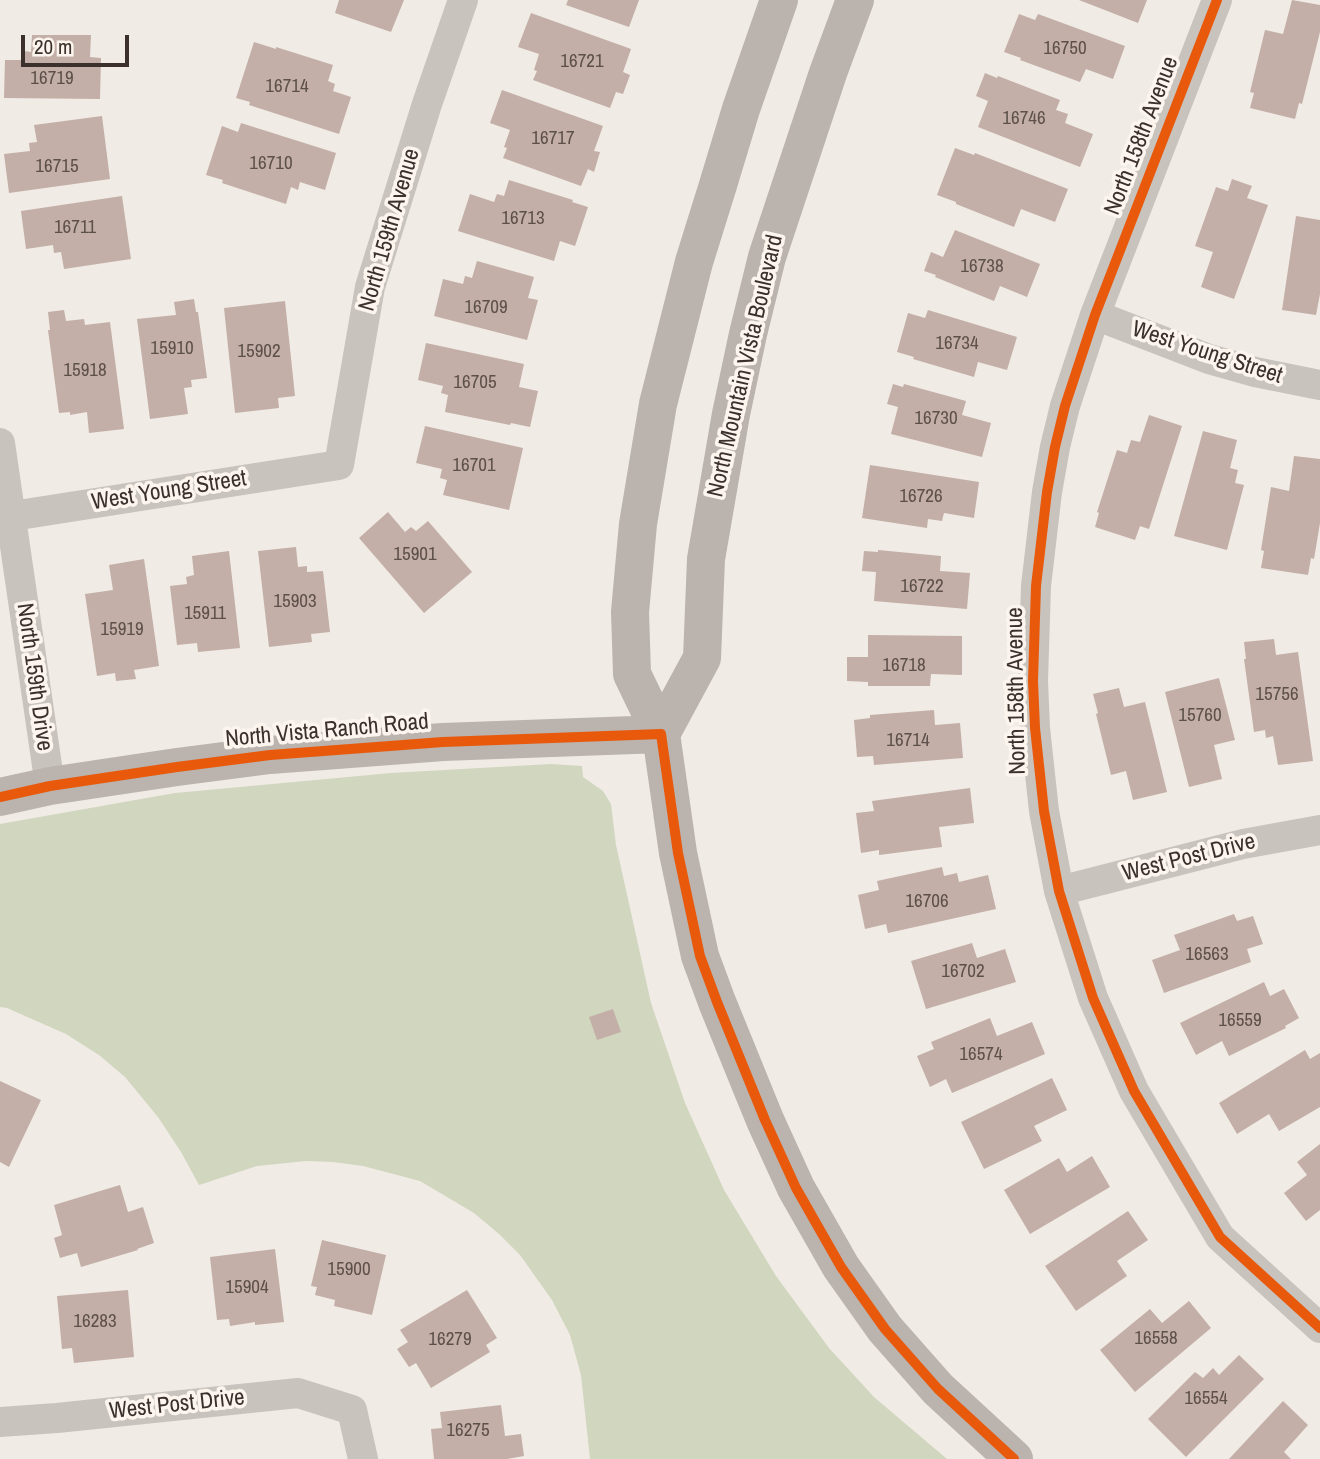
<!DOCTYPE html>
<style>
body{margin:0}
#map{position:relative;width:1320px;height:1459px;overflow:hidden;background:#f0ebe5;font-family:"Archivo Narrow",sans-serif}
canvas{display:block}
.scale{position:absolute;left:21px;top:35px;width:108px;height:32px;box-sizing:border-box;border:4px solid #3b302b;border-top:0;padding-left:9px;font-size:21px;line-height:24px;white-space:nowrap;color:#3b302b;-webkit-text-stroke:5px #fbf5ee;paint-order:stroke}
</style>
<div id="map">
<canvas width="1320" height="1459"></canvas>
<div class="scale">20 m</div>
</div>
<script>
const g = document.querySelector('canvas').getContext('2d');
g.lineJoin = 'round';
function paint(path, color) {
  g.fillStyle = color;
  g.fill(path, 'evenodd');
}
function toPath(rows) {
  const path = new Path2D();
  for (const r of rows) {
    path.moveTo(r[0], r[1]);
    for (let i = 2; i < r.length; i += 2) path.lineTo(r[i], r[i + 1]);
  }
  return path;
}
function strokePath(path, color, width, dash) {
  g.strokeStyle = color;
  g.lineWidth = width;
  g.lineCap = dash ? 'butt' : 'round';
  g.setLineDash(dash || []);
  g.stroke(path);
}
function drawText(font, color, halo, rows, align = 'center') {
  g.font = font + ' "Archivo Narrow",sans-serif';
  g.lineWidth = 7;
  g.setLineDash([]);
  g.textBaseline = 'middle';
  g.strokeStyle = halo;
  g.fillStyle = color;
  for (const [text, x, y, turn = 0] of rows) {
    g.save();
    g.translate(x, y);
    g.rotate((+turn || 0) * Math.PI / 180);
    g.textAlign = isNaN(turn) ? turn : align;
    if (halo) g.strokeText(text, 0, 0);
    g.fillText(text, 0, 0);
    g.restore();
  }
}
paint(toPath([
 [551,764,582,766,583,777,603,791,611,804,616,845,651,1003,685,1103,724,1190,776,1276,829,1348,874,1397,947,1459,590,1459,581,1375,570,1335,552,1300,520,1255,499,1234,474,1213,420,1181,363,1166,333,1162,306,1161,257,1166,199,1185,181,1152,158,1117,125,1077,99,1055,66,1034,7,1008,0,1007,0,824,175,793,391,773]
]), '#d1d6bf');
paint(toPath([
 [339,0,404,0,391,32,335,13],
 [568,0,639,0,629,27,566,5],
 [1079,0,1147,0,1138,23],
 [1292,0,1320,5,1320,32,1302,104,1299,103,1295,119,1250,108,1254,93,1250,92,1265,30,1283,34],
 [531,13,631,49,623,72,630,75,623,94,616,92,610,108,533,80,537,71,534,70,539,54,518,47],
 [1019,14,1035,20,1038,14,1125,46,1113,79,1086,69,1080,82,1020,60,1021,58,1004,52],
 [32,35,91,35,90,57,101,58,100,99,4,98,5,60,24,60,24,51,31,52],
 [254,42,276,49,276,47,333,65,328,81,335,84,333,91,351,97,339,134,249,105,250,102,236,98],
 [985,73,997,78,998,76,1060,100,1056,110,1068,114,1065,123,1093,134,1080,167,978,127,988,101,976,96],
 [502,90,603,126,594,151,600,152,594,172,588,169,581,186,503,158,507,148,504,147,510,130,490,123],
 [102,116,110,179,9,193,4,154,30,151,29,143,37,142,34,125],
 [241,123,336,153,325,190,300,182,298,190,291,187,286,204,222,183,223,180,206,175,222,126,238,132],
 [955,148,974,155,975,153,1068,189,1055,222,1021,209,1014,227,956,204,956,202,937,195],
 [1232,179,1252,186,1247,198,1268,205,1234,299,1201,287,1213,252,1195,246,1216,187,1228,191],
 [509,180,573,200,572,202,588,207,575,246,560,241,554,261,458,231,470,194,494,202,497,194,504,196],
 [122,196,131,259,64,269,61,252,54,253,53,245,26,249,21,211],
 [1296,216,1320,220,1320,294,1316,315,1282,310],
 [955,230,1040,264,1027,297,1000,286,994,301,935,277,936,275,924,271,931,252,943,257],
 [477,261,534,277,528,298,538,300,527,340,434,316,443,279,463,284,465,276,472,278],
 [194,299,196,312,198,312,207,378,191,380,192,387,184,388,188,414,150,419,137,319,176,315,174,302],
 [285,301,295,396,278,398,279,408,235,413,224,308],
 [64,310,66,321,84,319,85,325,110,322,124,429,89,433,87,412,70,415,70,412,59,413,48,330,50,330,48,312],
 [928,310,1017,337,1007,370,978,362,974,377,913,359,914,357,897,352,908,313,925,318],
 [426,343,524,364,519,387,538,391,530,427,511,423,510,425,445,412,448,395,441,393,443,386,418,380],
 [893,384,903,387,904,384,966,401,962,415,991,423,982,457,891,434,898,407,887,404],
 [1149,415,1182,426,1149,529,1140,526,1135,540,1095,527,1099,513,1097,512,1117,450,1127,453,1131,440,1140,442],
 [425,426,523,448,509,510,443,495,447,480,440,478,442,469,416,463],
 [1203,431,1237,440,1230,468,1238,470,1235,483,1244,485,1227,550,1174,536],
 [1294,456,1320,459,1320,523,1314,559,1311,558,1308,575,1261,568,1264,551,1261,550,1271,487,1289,491],
 [870,465,979,482,974,518,944,513,942,521,928,519,927,528,862,518],
 [388,512,405,532,411,527,416,531,428,521,472,572,424,613,359,538],
 [296,547,298,567,307,566,307,572,323,571,330,632,311,634,312,642,269,647,258,551],
 [878,550,941,556,940,571,970,573,967,609,874,601,876,572,862,571,864,551,878,552],
 [229,551,240,648,198,652,197,643,177,645,170,586,187,584,186,577,194,575,192,556],
 [144,559,159,666,134,670,136,679,116,681,115,673,97,676,85,594,113,590,109,565],
 [868,635,962,636,962,675,931,674,930,686,868,686,868,682,847,681,847,657,868,657],
 [1274,639,1276,655,1298,652,1313,761,1278,765,1273,736,1266,738,1265,730,1254,732,1244,659,1246,659,1244,642],
 [1219,678,1235,740,1214,745,1222,779,1189,787,1165,692],
 [1119,688,1124,707,1145,702,1167,792,1133,800,1126,771,1111,775,1096,714,1098,713,1093,694],
 [934,710,935,725,960,723,963,758,874,765,873,756,857,757,854,720,870,718,870,715],
 [970,788,974,823,939,827,942,847,879,855,879,850,861,853,856,813,874,811,872,801],
 [942,867,944,876,957,873,959,882,988,875,996,909,888,933,886,924,865,929,858,895,879,890,877,881],
 [1234,914,1237,921,1253,916,1263,944,1247,949,1251,962,1164,993,1152,960,1180,950,1174,935],
 [972,943,977,958,1005,949,1016,982,926,1009,911,961],
 [1264,982,1270,996,1284,989,1299,1018,1285,1026,1286,1028,1229,1056,1222,1041,1196,1055,1180,1023],
 [613,1009,621,1032,597,1040,589,1017],
 [990,1018,997,1036,1032,1022,1045,1054,952,1093,946,1079,930,1087,917,1056,934,1049,931,1042],
 [1305,1050,1310,1059,1320,1053,1320,1107,1279,1131,1269,1114,1237,1134,1219,1103],
 [1052,1078,1067,1110,1034,1126,1042,1141,984,1169,961,1122],
 [0,1081,41,1100,9,1167,0,1162],
 [1320,1144,1320,1210,1306,1221,1284,1193,1307,1175,1297,1162],
 [1092,1156,1110,1187,1030,1234,1004,1190,1059,1158,1067,1172],
 [120,1185,128,1212,143,1207,154,1243,137,1249,138,1250,81,1267,77,1253,60,1258,54,1238,62,1235,54,1205],
 [1128,1211,1148,1240,1117,1261,1127,1276,1076,1311,1045,1266],
 [322,1240,386,1255,372,1315,334,1306,335,1300,315,1295,317,1287,311,1286],
 [275,1249,284,1322,255,1325,255,1322,230,1326,229,1319,217,1320,210,1257],
 [128,1290,134,1357,74,1363,72,1348,62,1349,57,1296],
 [467,1290,497,1338,486,1345,490,1352,431,1388,416,1363,409,1367,397,1349,408,1342,400,1330],
 [1189,1301,1211,1328,1135,1392,1100,1350,1150,1309,1162,1323],
 [1239,1355,1264,1379,1186,1457,1148,1419,1195,1372,1203,1378,1213,1368,1219,1375],
 [1283,1401,1308,1425,1284,1452,1291,1459,1229,1459],
 [501,1405,505,1436,521,1434,524,1456,507,1459,434,1459,431,1429,442,1428,440,1412]
]), '#c3afa7');
strokePath(toPath([
 [1217,0,1095,315,1065,406,1055,447,1047,492,1036,586,1033,681,1035,728,1044,811,1059,891,1093,998,1134,1091,1220,1237,1320,1328],
 [1095,315,1209,359,1255,372,1320,385],
 [0,443,50,786],
 [0,518,339,465,370,287,427,104,463,0],
 [1059,891,1243,844,1320,830],
 [0,1422,57,1418,298,1393,352,1410,363,1459]
]), '#c9c3be', 30);
strokePath(toPath([
 [779,0,741,109,718,185,694,262,658,404,638,524,630,612,632,674,661,734,678,853,700,956,717,1002,765,1120,796,1188,841,1267,885,1329,938,1389,1014,1459],
 [661,734,702,658,706,559,731,414,748,334,767,257,828,73,855,0],
 [0,797,50,786,177,767,270,755,443,742,661,734]
]), '#bab3ae', 38);
strokePath(toPath([
 [1217,0,1095,315,1065,406,1055,447,1047,492,1036,586,1033,681,1035,728,1044,811,1059,891,1093,998,1134,1091,1220,1237,1320,1328],
 [0,797,50,786,177,767,270,755,443,742,661,734,678,853,700,956,717,1002,765,1120,796,1188,841,1267,885,1329,938,1389,1014,1459]
]), '#e8590c', 10);
drawText('19px', '#5d504a', null, [
 ["16750",1065,49],
 ["16721",582,62],
 ["16719",52,79],
 ["16714",287,87],
 ["16746",1024,119],
 ["16717",553,139],
 ["16710",271,164],
 ["16715",57,167],
 ["16713",523,219],
 ["16711",75,228],
 ["16738",982,267],
 ["16709",486,308],
 ["16734",957,344],
 ["15910",172,349],
 ["15902",259,352],
 ["15918",85,371],
 ["16705",475,383],
 ["16730",936,419],
 ["16701",474,466],
 ["16726",921,497],
 ["15901",415,555],
 ["16722",922,587],
 ["15903",295,602],
 ["15911",205,614],
 ["15919",122,630],
 ["16718",904,666],
 ["15756",1277,695],
 ["15760",1200,716],
 ["16714",908,741],
 ["16706",927,902],
 ["16563",1207,955],
 ["16702",963,972],
 ["16559",1240,1021],
 ["16574",981,1055],
 ["15900",349,1270],
 ["15904",247,1288],
 ["16283",95,1322],
 ["16558",1156,1339],
 ["16279",450,1340],
 ["16554",1206,1399],
 ["16275",468,1431]
]);
drawText('23px', '#3b302b', '#fbf5ee', [
 ["North 158th Avenue",1142,136,-69],
 ["North 159th Avenue",390,230,-74],
 ["West Young Street",1207,353,18],
 ["North Mountain Vista Boulevard",746,366,-77],
 ["West Young Street",169,491,-9],
 ["North 159th Drive",34,677,82],
 ["North 158th Avenue",1017,691,-91],
 ["North Vista Ranch Road",327,731,-5],
 ["West Post Drive",1189,858,-14],
 ["West Post Drive",177,1405,-6]
]);
</script>
